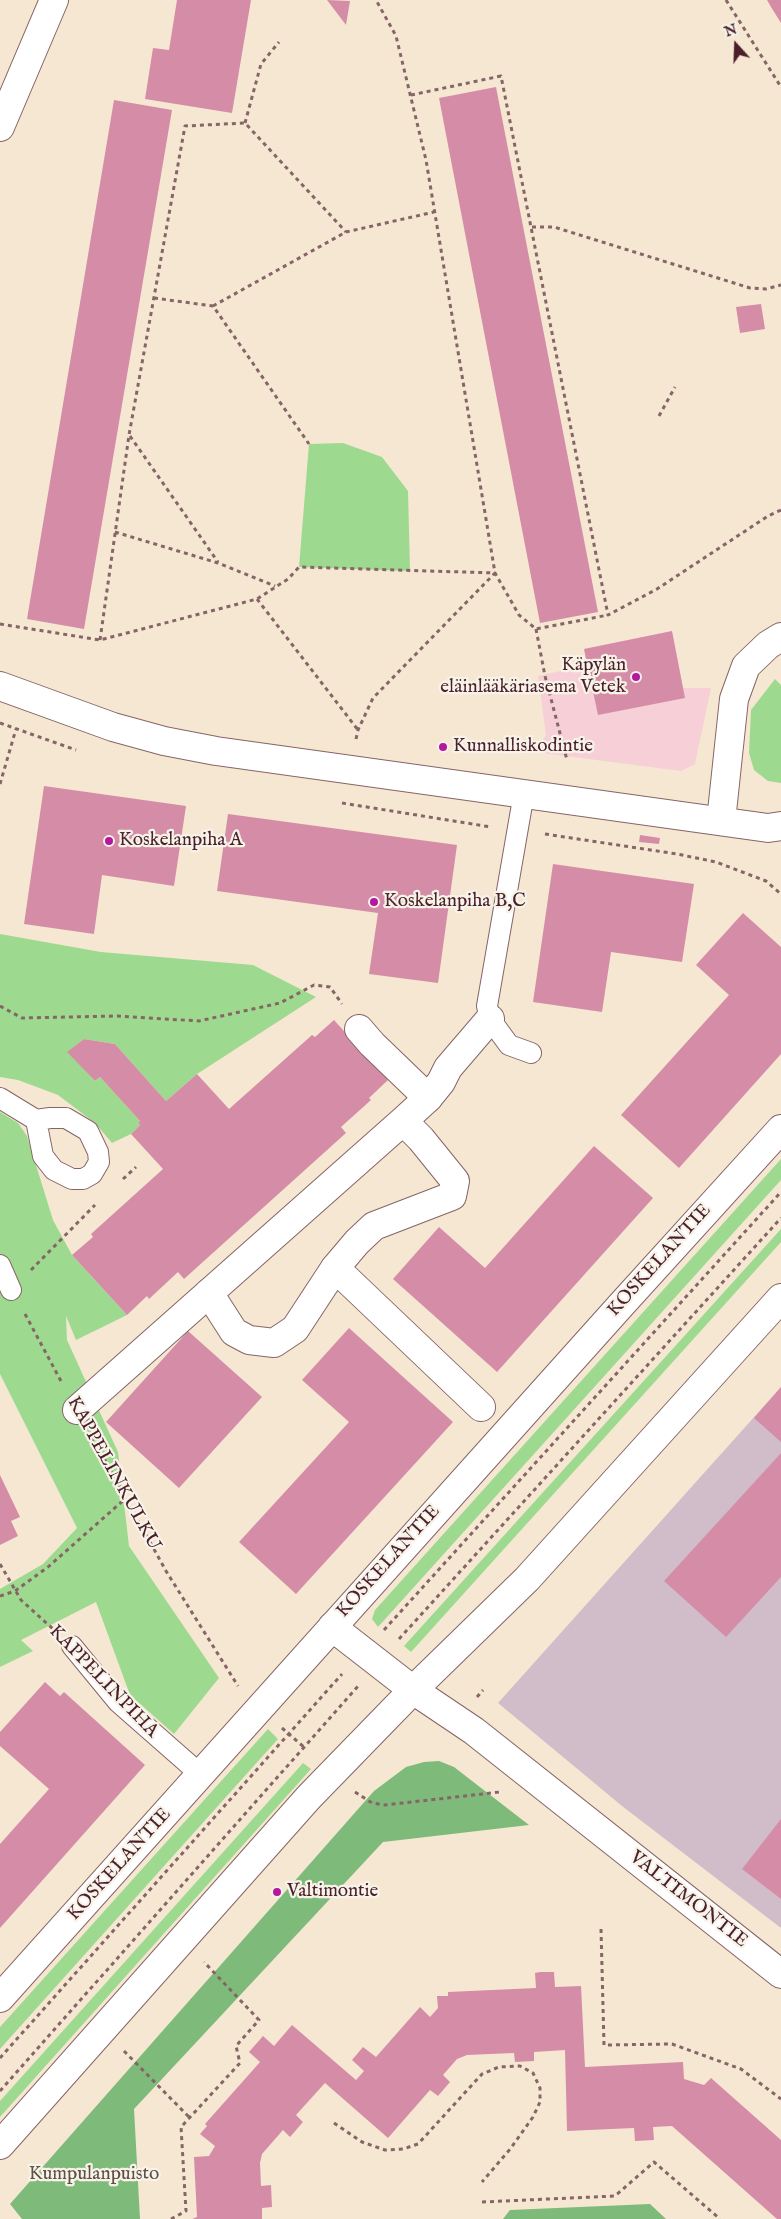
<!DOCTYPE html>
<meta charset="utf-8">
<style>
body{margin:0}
#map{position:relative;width:781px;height:2219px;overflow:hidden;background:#f6e7d3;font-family:"IM FELL English",serif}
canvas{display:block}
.north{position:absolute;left:711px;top:20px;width:50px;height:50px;-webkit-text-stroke:4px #f7f3e8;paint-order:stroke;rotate:340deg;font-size:14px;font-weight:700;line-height:20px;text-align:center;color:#4a1f2b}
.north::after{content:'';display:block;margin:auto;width:18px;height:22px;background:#4a1f2b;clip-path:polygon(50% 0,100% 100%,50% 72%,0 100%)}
</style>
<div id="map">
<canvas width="781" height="2219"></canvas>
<div class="north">N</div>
</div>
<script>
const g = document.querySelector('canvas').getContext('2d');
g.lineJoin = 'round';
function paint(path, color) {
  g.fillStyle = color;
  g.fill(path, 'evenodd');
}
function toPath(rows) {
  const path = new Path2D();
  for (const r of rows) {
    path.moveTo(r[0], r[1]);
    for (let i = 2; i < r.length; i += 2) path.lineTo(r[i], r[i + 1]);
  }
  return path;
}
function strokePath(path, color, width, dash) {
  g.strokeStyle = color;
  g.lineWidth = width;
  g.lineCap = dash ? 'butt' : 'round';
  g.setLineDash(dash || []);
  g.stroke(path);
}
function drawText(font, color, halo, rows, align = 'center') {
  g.font = font + ' "IM FELL English",serif';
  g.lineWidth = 4.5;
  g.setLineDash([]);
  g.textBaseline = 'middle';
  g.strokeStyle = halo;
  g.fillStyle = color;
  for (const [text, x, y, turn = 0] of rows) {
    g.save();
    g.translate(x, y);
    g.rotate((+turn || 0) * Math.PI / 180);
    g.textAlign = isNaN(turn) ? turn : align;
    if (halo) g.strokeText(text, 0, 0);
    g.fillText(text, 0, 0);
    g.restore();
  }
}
paint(toPath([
 [672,631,683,688,711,688,695,764,681,771,535,752,546,735,538,676,587,665,584,649]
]), '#f6cfd7');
paint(toPath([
 [781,1387,781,1928,622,1806,498,1703]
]), '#d1bdc9');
paint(toPath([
 [343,443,382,457,408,491,410,571,299,567,309,444],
 [775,679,781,685,781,783,768,781,754,770,749,753,751,710],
 [0,934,101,952,253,965,316,997,197,1074,166,1101,115,1044,84,1039,68,1052,95,1081,100,1077,140,1121,138,1123,140,1125,131,1134,112,1143,95,1123,58,1095,18,1080,0,1077],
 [0,1112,18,1123,27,1136,53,1220,72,1255,127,1315,76,1340,66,1316,67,1340,118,1452,129,1546,219,1678,174,1734,130,1695,96,1602,21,1640,33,1651,0,1667,0,1589,43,1564,77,1528,0,1374],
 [781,1159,781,1180,378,1627,372,1619,375,1610],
 [781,1229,781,1242,411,1652,404,1646],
 [268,1729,278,1739,0,2049,0,2027],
 [303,1763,311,1769,0,2117,0,2101]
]), '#9dda8f');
paint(toPath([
 [439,1761,454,1767,529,1825,383,1842,134,2109,140,2219,22,2219,10,2204,374,1791,406,1767,424,1762],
 [650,2204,666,2219,503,2219,510,2210]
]), '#7eba7a');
paint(toPath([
 [177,0,251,0,232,113,145,99,153,48,169,50],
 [327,0,350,1,346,25],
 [767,0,781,0,781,23,771,7],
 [496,87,598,612,540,623,439,98],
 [114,100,172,110,84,629,27,619],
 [761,304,765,329,740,333,736,307],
 [672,631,685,698,598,715,584,649],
 [44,786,186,806,174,886,102,875,94,934,24,924],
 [228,814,457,845,438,983,369,974,378,913,217,891],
 [640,835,660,838,659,844,639,842],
 [553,864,694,884,682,962,611,952,602,1012,533,1002],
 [743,913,781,947,781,1054,679,1168,621,1115,729,995,696,965],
 [334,1020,388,1080,369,1098,371,1100,341,1127,346,1133,184,1279,178,1272,149,1299,147,1296,127,1315,72,1255,93,1237,91,1234,163,1169,131,1134,140,1125,138,1123,140,1121,100,1077,95,1081,67,1052,84,1039,115,1044,166,1101,197,1074,229,1109,312,1035,315,1037],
 [594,1146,653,1198,497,1372,393,1279,439,1227,485,1268],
 [349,1328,453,1422,296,1594,239,1542,349,1422,302,1380],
 [188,1331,262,1397,179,1488,106,1422],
 [781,1387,781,1442,754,1418],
 [781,1453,781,1577,726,1637,664,1581],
 [0,1475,20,1517,11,1521,18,1536,0,1545],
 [45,1682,60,1696,64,1692,145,1765,0,1928,0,1844,49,1789,0,1746,0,1732],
 [781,1819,781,1899,742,1869],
 [540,1972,554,1972,555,1987,581,1986,585,2067,683,2062,684,2079,704,2085,711,2078,781,2140,781,2219,777,2219,672,2126,653,2127,654,2140,635,2141,634,2128,567,2131,565,2050,534,2052,534,2061,515,2062,514,2053,467,2055,457,2059,443,2075,450,2082,438,2096,430,2090,388,2138,325,2083,296,2115,303,2122,290,2137,283,2130,262,2154,260,2163,261,2186,271,2185,272,2207,262,2208,262,2219,192,2219,197,2217,194,2157,209,2156,215,2146,200,2134,207,2126,205,2124,260,2062,249,2052,263,2036,274,2046,292,2025,356,2080,364,2071,352,2060,363,2047,376,2057,420,2007,430,2017,438,2008,437,1996,448,1996,448,1992,536,1988,535,1973]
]), '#d58da7');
const service = toPath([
 [524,793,487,1006,490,1019,509,1045,531,1053],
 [0,1098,36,1120],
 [50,1118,66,1118,88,1131,98,1152,99,1162,92,1174,83,1179,72,1179,54,1170,43,1156,36,1120,50,1118],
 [0,1265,11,1290],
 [72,1646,118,1702,200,1774]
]);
const pedestrian = toPath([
 [359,1029,372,1044,428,1098],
 [335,1268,481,1407],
 [77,1410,209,1293]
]);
const minor = toPath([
 [0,127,54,0],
 [721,821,734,699,746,666,768,645,781,637],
 [403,1121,209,1293,234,1332,249,1340,274,1343,295,1329,335,1268,357,1242,374,1226,452,1196,455,1181,421,1139,403,1121,428,1098,441,1082,448,1068,490,1019],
 [332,1627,413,1690,474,1731,781,1974]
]);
const tertiary = toPath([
 [0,686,113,727,164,741,216,751,768,828,781,826]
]);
const primary = toPath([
 [0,1998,622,1304,781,1129],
 [0,2145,309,1797,413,1690,527,1579,781,1298]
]);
strokePath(service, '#866566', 22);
strokePath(pedestrian, '#866566', 30);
strokePath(minor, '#866566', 30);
strokePath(tertiary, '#866566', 30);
strokePath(primary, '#866566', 30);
strokePath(toPath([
 [726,0,781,87],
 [411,95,501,76,608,615,657,589,768,516,781,510],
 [245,123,261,64,279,42],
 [532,227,554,227,750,288,766,289,781,285],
 [154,298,213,306,309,444],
 [213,306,346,232,434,212],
 [659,416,675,387],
 [130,436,218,562],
 [115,532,218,563,275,586],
 [257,599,358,730],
 [0,624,100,640,257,599,288,579,299,567,495,573,519,615,536,629,608,615],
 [536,629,545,676,567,760],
 [100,640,129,435,185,126,245,123,346,232],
 [0,723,76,750],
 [356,739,358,730,373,698,495,573,426,160,396,36,376,0],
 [0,784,16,729],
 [342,803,491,827],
 [545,834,677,854,716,862,766,881,781,894],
 [0,1006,22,1018,118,1016,199,1021,280,1003,314,985,330,987,342,1004],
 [123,1179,136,1167],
 [31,1270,95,1205],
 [25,1314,62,1383],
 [92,1437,166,1571,238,1686],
 [0,1564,21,1600,53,1629],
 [0,1596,15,1591,48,1567,126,1498],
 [384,1630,781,1192],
 [399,1639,781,1218],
 [477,1697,483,1690],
 [282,1728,305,1748],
 [355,1792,372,1803,385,1805,500,1792],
 [601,1929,604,2045,672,2044,741,2069,781,2099],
 [124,2051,190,2118],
 [0,2058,342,1674],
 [0,2091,359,1685],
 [334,2123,362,2142,385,2150,403,2149,418,2144,482,2074,499,2067,520,2066,533,2073,540,2088,540,2102,533,2117,511,2148,482,2182],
 [482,2202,615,2196,654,2162,720,2219],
 [171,2219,186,2211,181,2127,240,2063,236,2046,259,2020,204,1962]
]), '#866566', 3, [4, 4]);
strokePath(service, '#fff', 20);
strokePath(pedestrian, '#fff', 28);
strokePath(minor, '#fff', 28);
strokePath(tertiary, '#fff', 28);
strokePath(primary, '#fff', 28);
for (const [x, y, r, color] of [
 [636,677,5,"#b5179e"],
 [443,747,5,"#b5179e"],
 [109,841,5,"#b5179e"],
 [374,902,5,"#b5179e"],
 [277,1892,5,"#b5179e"]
]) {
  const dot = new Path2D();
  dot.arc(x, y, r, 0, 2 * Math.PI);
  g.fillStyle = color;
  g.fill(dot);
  strokePath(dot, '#f7f3e8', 2);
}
drawText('19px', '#4a1f2b', '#f7f3e8', [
 ["Käpylän",626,666,"right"],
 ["eläinlääkäriasema Vetek",626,688,"right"],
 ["Kunnalliskodintie",453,747],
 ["Koskelanpiha A",119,841],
 ["Koskelanpiha B,C",384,902],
 ["Valtimontie",287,1892]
], 'left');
drawText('19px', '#4a1f2b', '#f7f3e8', [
 ["KOSKELANTIE",660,1261,-48],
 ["KAPPELINKULKU",113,1474,61],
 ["KOSKELANTIE",389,1562,-48],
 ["KAPPELINPIHA",103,1682,46],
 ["KOSKELANTIE",120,1865,-48],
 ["VALTIMONTIE",688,1900,38]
]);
drawText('19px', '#5f4e44', '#f7f3e8', [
 ["Kumpulanpuisto",94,2175]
]);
</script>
